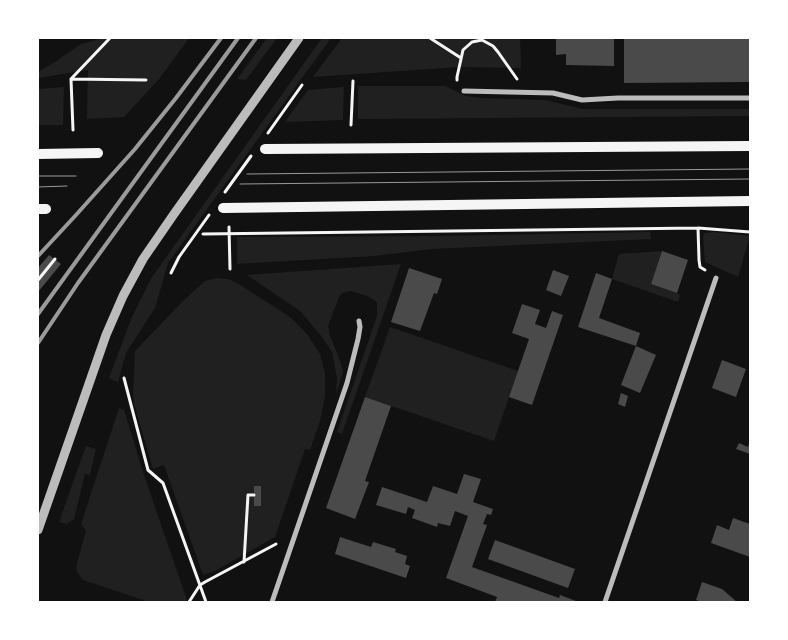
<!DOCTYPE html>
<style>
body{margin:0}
#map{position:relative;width:788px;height:640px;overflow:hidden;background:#111;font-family:"Sofia Sans Condensed",sans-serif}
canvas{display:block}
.frame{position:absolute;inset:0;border:39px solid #fff;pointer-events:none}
</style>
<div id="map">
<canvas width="788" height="640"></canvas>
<div class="frame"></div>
</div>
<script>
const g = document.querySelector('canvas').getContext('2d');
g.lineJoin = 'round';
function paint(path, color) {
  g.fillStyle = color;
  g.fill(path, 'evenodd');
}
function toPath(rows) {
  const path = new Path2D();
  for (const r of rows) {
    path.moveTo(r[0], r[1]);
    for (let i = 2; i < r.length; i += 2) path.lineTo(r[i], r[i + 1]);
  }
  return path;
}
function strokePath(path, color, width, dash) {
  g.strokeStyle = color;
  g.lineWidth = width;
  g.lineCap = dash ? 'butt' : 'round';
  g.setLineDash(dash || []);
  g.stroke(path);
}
paint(toPath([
 [103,38,189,38,160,78,124,117,87,119,88,70,38,78,38,72,55,62,81,44],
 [267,38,277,38,246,80,237,79],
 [322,38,331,38,168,263,155,308,126,353,118,382,109,378,132,317,152,277],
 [342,38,520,38,521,68,459,67,313,77],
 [358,86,445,86,466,96,482,98,545,100,583,109,750,109,750,116,358,119],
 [64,87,63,125,38,125,38,89],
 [344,87,343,120,285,122,308,90],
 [650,232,651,239,432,249,374,256,237,264,237,237,438,236],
 [713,232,750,236,738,277,705,262,703,237,705,233],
 [662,251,651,284,677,293,680,295,678,302,612,279,619,254],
 [401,264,342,434,337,432,377,316,377,302,367,296,351,291,342,293,339,297,328,326,330,336,341,363,343,372,336,395,337,378,332,352,322,337,300,311,247,275],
 [217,278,228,279,237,283,270,304,290,317,307,334,320,354,325,374,325,396,320,421,310,450,305,449,275,537,215,571,203,575,164,465,153,469,134,404,133,393,135,351,185,299,205,281],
 [390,327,518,371,494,441,365,397],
 [119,408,124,410,143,472,187,600,186,602,149,602,83,580,77,572,76,567,86,531,81,524],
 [86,446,96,449,90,475,85,474,74,519,67,524,59,522]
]), '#202020');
paint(toPath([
 [556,38,614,38,614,66,566,65,566,54,556,55],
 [624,38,750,38,750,82,624,83],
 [662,251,688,260,677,293,651,284],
 [49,255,61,264,38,292,38,268],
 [409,268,442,279,437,294,434,293,420,331,391,322],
 [553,270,569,276,561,296,546,290],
 [596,273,612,279,599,318,640,333,636,346,656,355,640,393,621,385,636,346,578,327],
 [522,304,540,310,535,324,546,328,552,311,563,315,532,405,509,397,529,339,512,333],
 [722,360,746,369,736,397,712,388],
 [621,393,628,396,625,407,618,404],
 [365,397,391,406,365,481,369,482,355,519,326,508],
 [739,443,748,447,749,444,750,445,750,454,736,449],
 [464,474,481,479,473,502,493,509,491,515,487,514,483,524,487,525,472,567,559,598,560,595,576,601,575,602,495,602,497,597,446,578,468,516,455,511,450,526,438,523,437,527,412,518,415,510,408,507,406,514,376,505,382,487,427,502,433,486,457,494],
 [254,486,261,486,261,506,254,506],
 [733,518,750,524,750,557,711,543,717,525,729,530],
 [340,537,371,547,373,542,396,549,395,552,407,556,405,564,410,566,406,578,335,554],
 [495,540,575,569,568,588,488,559],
 [702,582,722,589,737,602,702,602,696,600]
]), '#4a4a4a');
strokePath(toPath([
 [430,38,461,58],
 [71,79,146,80],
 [457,80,457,77,463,50,472,42,482,40,493,46,498,52,517,79],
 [351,125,353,81],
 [73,130,71,79,110,38],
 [268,133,302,85],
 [225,192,251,156],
 [229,227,230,269],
 [698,228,699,260,700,267,705,270],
 [203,234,698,228,750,232],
 [171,273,179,257,209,215],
 [38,280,55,259],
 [124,378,148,470,163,483,206,602],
 [244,562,248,495,254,495],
 [189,602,200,585,205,582,276,544]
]), '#f5f5f5', 3);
strokePath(toPath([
 [464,91,553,93,582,100,618,98,750,98],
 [272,602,347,383,358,339,360,327,359,321],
 [605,602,716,278]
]), '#bcbcbc', 5);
strokePath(toPath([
 [38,530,106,335,123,296,143,259,174,214,299,38]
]), '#bcbcbc', 9);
strokePath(toPath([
 [265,149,750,146],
 [38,154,98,153],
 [223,208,750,201],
 [38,209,46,209]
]), '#f5f5f5', 10);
strokePath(toPath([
 [247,174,750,169],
 [38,176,76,176],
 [240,184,750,179],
 [38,187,67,186]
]), '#9a9a9a', 1);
strokePath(toPath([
 [38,256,76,215,135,149,176,98,221,38],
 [38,314,238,38],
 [38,343,78,283,256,38]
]), '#9a9a9a', 4);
</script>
